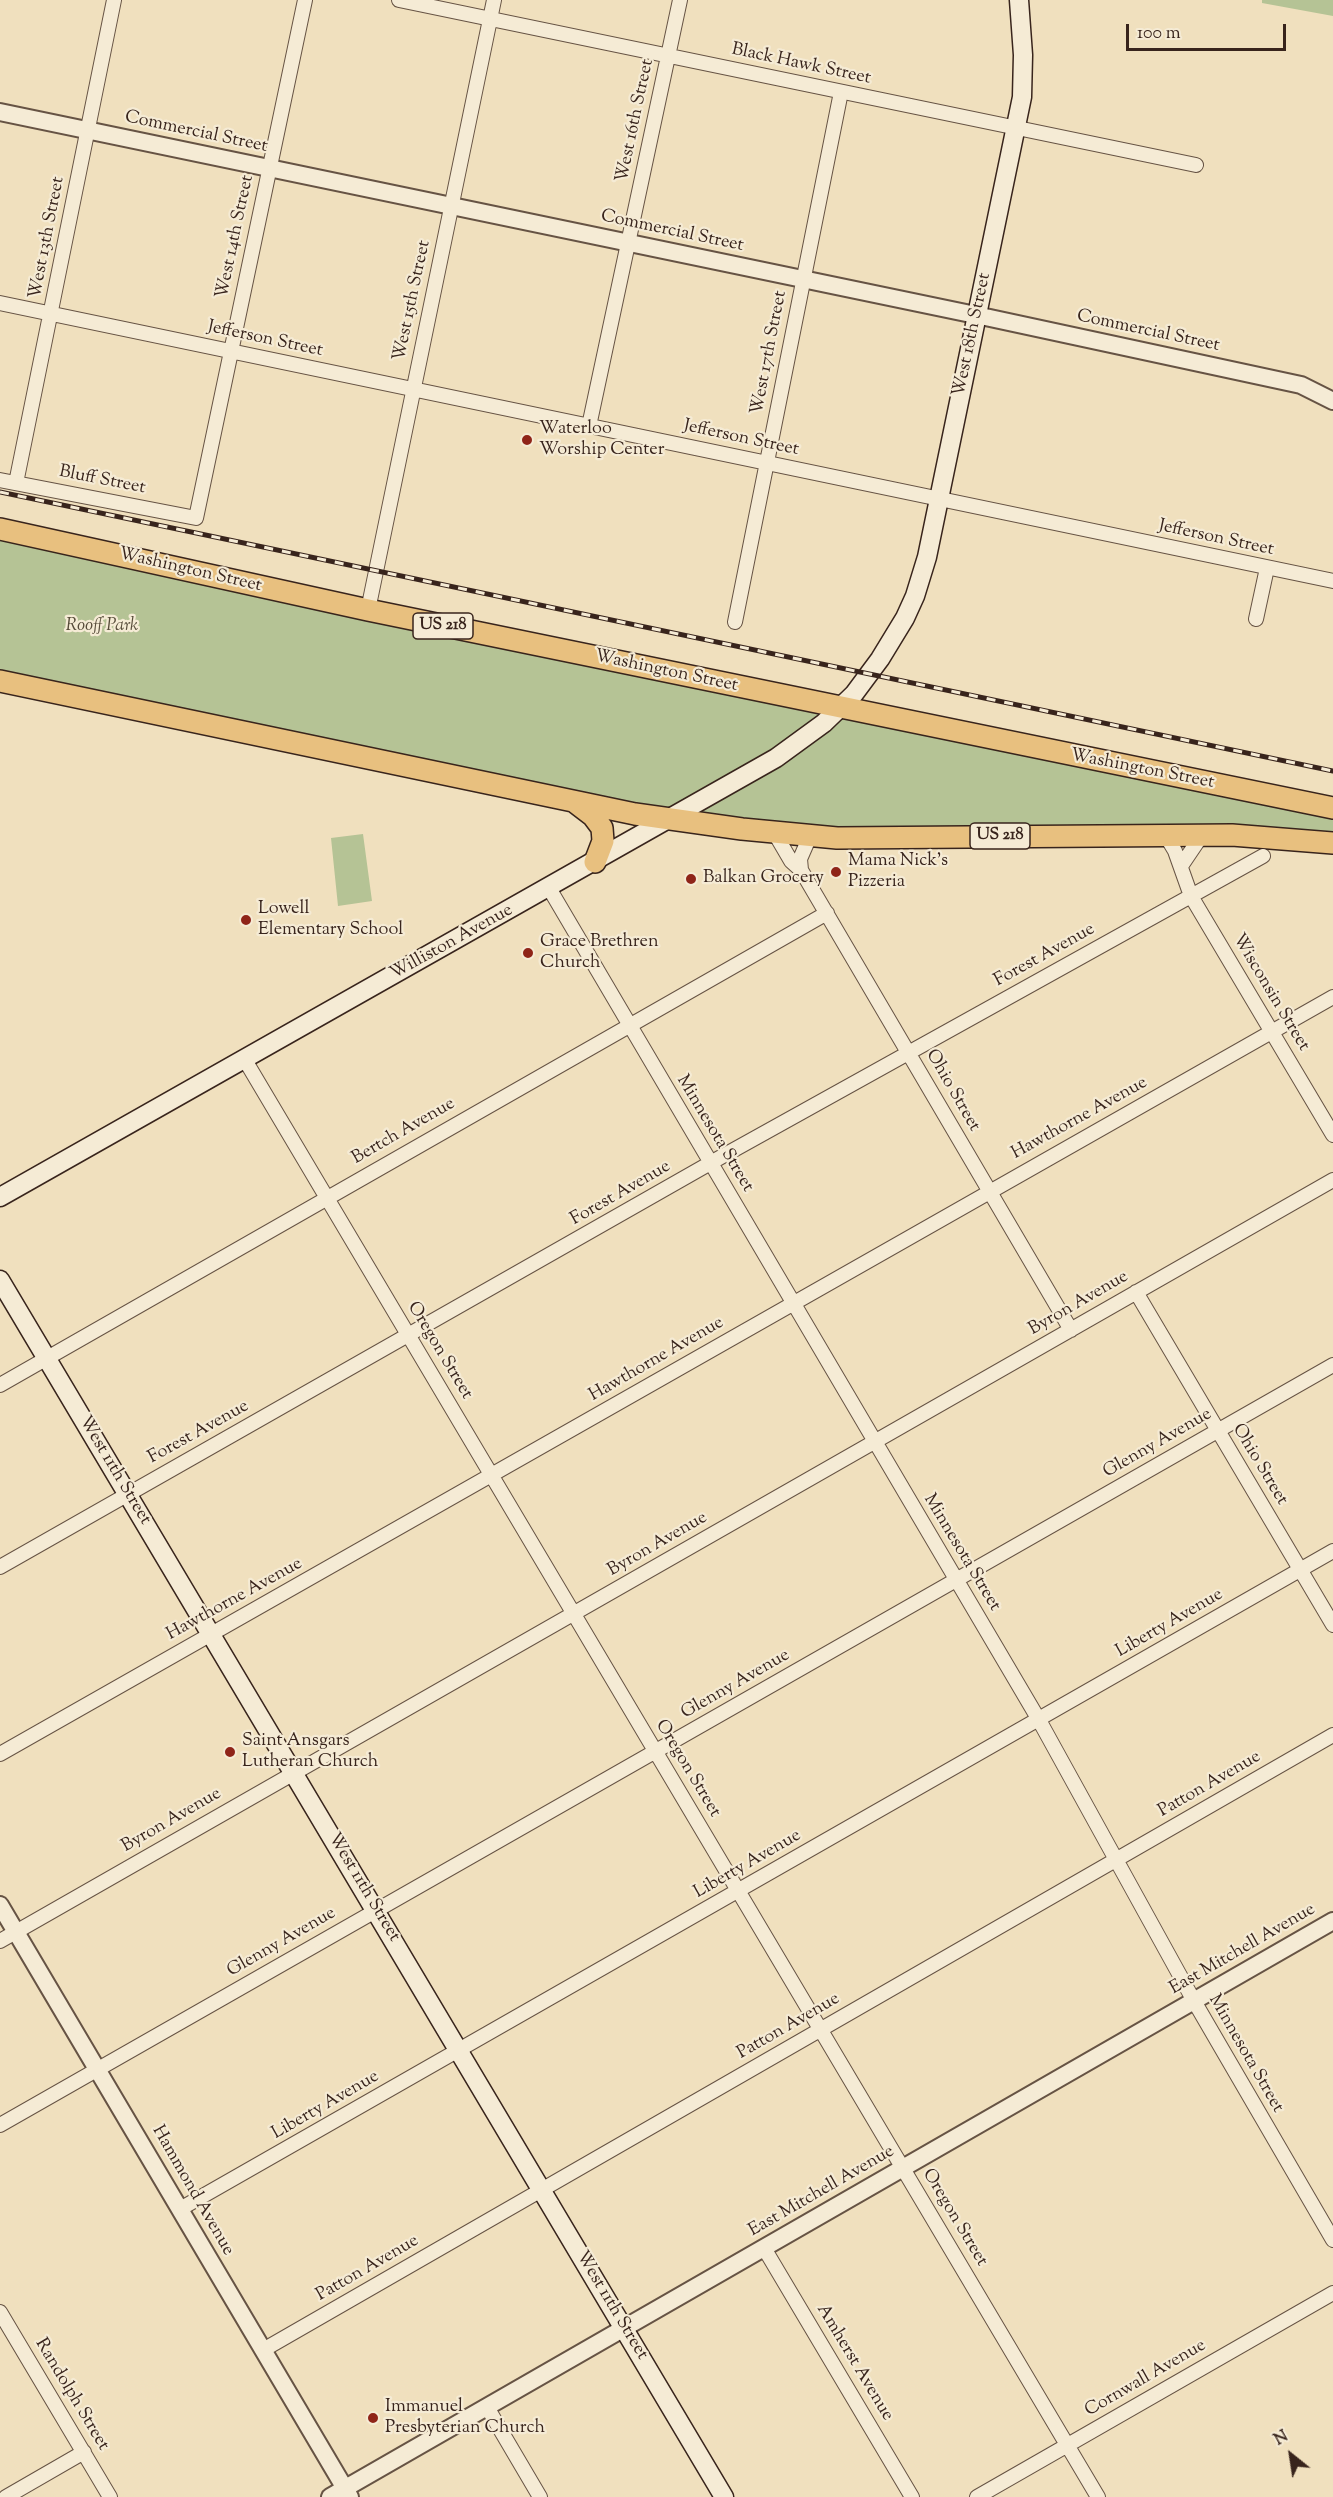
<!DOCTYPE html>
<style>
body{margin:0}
#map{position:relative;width:1333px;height:2497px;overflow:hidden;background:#f0e0be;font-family:"Sorts Mill Goudy",serif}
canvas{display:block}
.north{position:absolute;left:1261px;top:2425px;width:60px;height:60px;-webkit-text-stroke:4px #f5ebd5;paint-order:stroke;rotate:330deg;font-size:16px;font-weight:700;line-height:24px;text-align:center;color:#38241c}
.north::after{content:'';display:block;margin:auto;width:21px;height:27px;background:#38241c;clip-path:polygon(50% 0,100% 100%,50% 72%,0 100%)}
.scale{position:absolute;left:1126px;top:24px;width:160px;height:27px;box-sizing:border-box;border:3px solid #38241c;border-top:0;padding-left:8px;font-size:18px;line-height:21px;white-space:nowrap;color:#38241c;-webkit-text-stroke:4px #f5ebd5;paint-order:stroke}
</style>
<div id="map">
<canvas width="1333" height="2497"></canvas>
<div class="north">N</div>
<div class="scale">100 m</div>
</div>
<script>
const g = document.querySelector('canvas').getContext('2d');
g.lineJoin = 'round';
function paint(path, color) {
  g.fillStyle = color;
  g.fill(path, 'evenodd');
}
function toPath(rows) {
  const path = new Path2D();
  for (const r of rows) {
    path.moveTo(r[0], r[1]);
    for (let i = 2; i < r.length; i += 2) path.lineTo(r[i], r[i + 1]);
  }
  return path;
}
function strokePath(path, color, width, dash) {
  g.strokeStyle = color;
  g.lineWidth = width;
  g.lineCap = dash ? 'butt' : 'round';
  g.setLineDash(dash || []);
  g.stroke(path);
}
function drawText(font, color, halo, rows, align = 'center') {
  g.font = font + ' "Sorts Mill Goudy",serif';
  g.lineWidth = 4.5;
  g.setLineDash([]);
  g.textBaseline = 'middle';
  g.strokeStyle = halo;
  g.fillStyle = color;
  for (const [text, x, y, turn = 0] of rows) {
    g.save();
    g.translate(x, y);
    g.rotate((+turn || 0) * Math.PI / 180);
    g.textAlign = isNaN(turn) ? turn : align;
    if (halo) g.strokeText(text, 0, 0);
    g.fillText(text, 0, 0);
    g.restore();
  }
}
paint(toPath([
 [1262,0,1333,0,1333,16,1262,3],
 [0,529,1333,808,1333,843,742,829,0,681],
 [363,834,372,901,338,906,331,838]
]), '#b5c395');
const minor = toPath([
 [399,0,1196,165],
 [0,303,1333,581],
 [589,426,680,0],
 [0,480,196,518,305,0],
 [16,483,114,0],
 [368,610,494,0],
 [1256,619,1267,568],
 [735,622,841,92],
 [774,832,791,861,801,870,1071,1330],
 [1166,836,1175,851,1191,896,1333,1135],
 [1181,866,1202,835],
 [801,870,800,859,810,836],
 [549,888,1039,1720,1194,2001,1333,2240],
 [245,1060,1098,2497],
 [1136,1292,1333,1625],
 [0,1385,827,913],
 [0,1567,721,1157,1263,856],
 [0,1754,1333,997],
 [0,1941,1333,1180],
 [0,2125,1333,1365],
 [180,2209,1333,1551],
 [764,2248,912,2497],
 [0,2312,110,2497],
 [263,2350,1333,1735],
 [487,2407,540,2497],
 [6,2497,84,2452],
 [977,2497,1333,2293]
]);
const tertiary = toPath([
 [0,112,990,318,1301,385,1333,401],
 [0,1905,350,2497],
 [330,2497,1333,1921]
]);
const secondary = toPath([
 [0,1197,776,758,824,723,854,694,880,659,905,618,915,596,927,557,1022,97,1023,55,1019,0],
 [0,1280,724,2497]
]);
const trunk = toPath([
 [0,529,368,610,1333,808],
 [0,681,635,814,742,829,837,838,1232,835,1333,843],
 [576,803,593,816,602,828,603,841,595,862]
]);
strokePath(minor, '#665344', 16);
strokePath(tertiary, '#665344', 20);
strokePath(secondary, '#38241c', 21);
strokePath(trunk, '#38241c', 24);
strokePath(minor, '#f5ebd5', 14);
strokePath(tertiary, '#f5ebd5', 16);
strokePath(secondary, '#f5ebd5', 18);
strokePath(trunk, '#e8c07f', 21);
const rail = toPath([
 [0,492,1333,771]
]);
strokePath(rail, '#38241c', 5);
strokePath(rail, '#f5ebd5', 3, [9]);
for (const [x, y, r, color] of [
 [527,440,6,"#8f2418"],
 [836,872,6,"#8f2418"],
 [691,879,6,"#8f2418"],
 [246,920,6,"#8f2418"],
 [528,953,6,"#8f2418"],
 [230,1752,6,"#8f2418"],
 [373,2418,6,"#8f2418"]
]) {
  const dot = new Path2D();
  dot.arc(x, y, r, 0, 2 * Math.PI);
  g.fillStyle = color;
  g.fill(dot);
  strokePath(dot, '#f5ebd5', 2);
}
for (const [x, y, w] of [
 [443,626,60],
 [1000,836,60]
]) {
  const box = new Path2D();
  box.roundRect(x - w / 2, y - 13, w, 26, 4.5);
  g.fillStyle = '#f5ebd5';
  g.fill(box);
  strokePath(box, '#38241c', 1.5);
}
drawText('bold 16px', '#38241c', null, [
 ["US 218",443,626],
 ["US 218",1000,836]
]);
drawText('18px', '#38241c', '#f5ebd5', [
 ["Black Hawk Street",801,65,12],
 ["West 16th Street",636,121,-78],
 ["Commercial Street",196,133,12],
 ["Commercial Street",672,232,12],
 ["West 14th Street",236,237,-78],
 ["West 13th Street",48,238,-79],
 ["West 15th Street",413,301,-78],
 ["Commercial Street",1148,332,12],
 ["West 18th Street",973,335,-78],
 ["Jefferson Street",265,340,12],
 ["West 17th Street",770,353,-79],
 ["Jefferson Street",741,439,12],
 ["Bluff Street",102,481,11],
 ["Jefferson Street",1216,539,12],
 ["Washington Street",190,571,13],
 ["Washington Street",666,672,12],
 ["Washington Street",1142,770,11],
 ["Williston Avenue",452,943,-29],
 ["Forest Avenue",1045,956,-29],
 ["Wisconsin Street",1270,993,59],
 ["Ohio Street",952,1091,60],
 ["Hawthorne Avenue",1080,1119,-29],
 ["Bertch Avenue",404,1132,-30],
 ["Minnesota Street",714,1134,59],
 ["Forest Avenue",621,1194,-30],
 ["Byron Avenue",1079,1304,-30],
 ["Oregon Street",439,1351,59],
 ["Hawthorne Avenue",657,1360,-30],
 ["Forest Avenue",199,1433,-29],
 ["Glenny Avenue",1158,1444,-30],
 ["Ohio Street",1259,1465,59],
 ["West 11th Street",114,1471,59],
 ["Byron Avenue",658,1545,-30],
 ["Minnesota Street",961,1553,59],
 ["Hawthorne Avenue",235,1600,-29],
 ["Liberty Avenue",1170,1624,-30],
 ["Glenny Avenue",736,1685,-30],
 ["Oregon Street",687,1769,59],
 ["Patton Avenue",1210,1785,-30],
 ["Byron Avenue",172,1821,-30],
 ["Liberty Avenue",748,1865,-30],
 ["West 11th Street",363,1888,59],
 ["Glenny Avenue",282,1943,-30],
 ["East Mitchell Avenue",1243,1950,-30],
 ["Patton Avenue",789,2027,-30],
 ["Minnesota Street",1245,2054,60],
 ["Liberty Avenue",326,2106,-30],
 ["Hammond Avenue",192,2191,60],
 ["East Mitchell Avenue",822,2192,-30],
 ["Oregon Street",954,2218,59],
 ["Patton Avenue",368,2269,-30],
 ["West 11th Street",611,2306,59],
 ["Amherst Avenue",854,2363,59],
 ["Cornwall Avenue",1146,2379,-30],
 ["Randolph Street",71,2395,59]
]);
drawText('18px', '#38241c', '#f5ebd5', [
 ["Waterloo",539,430],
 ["Worship Center",539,451],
 ["Mama Nick's",848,862],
 ["Pizzeria",848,883],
 ["Balkan Grocery",703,879],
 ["Lowell",258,910],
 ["Elementary School",258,931],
 ["Grace Brethren",540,943],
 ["Church",540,964],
 ["Saint Ansgars",242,1742],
 ["Lutheran Church",242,1763],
 ["Immanuel",385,2408],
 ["Presbyterian Church",385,2429]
], 'left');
drawText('italic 18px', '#574c3a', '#f5ebd5', [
 ["Rooff Park",102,627]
]);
</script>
